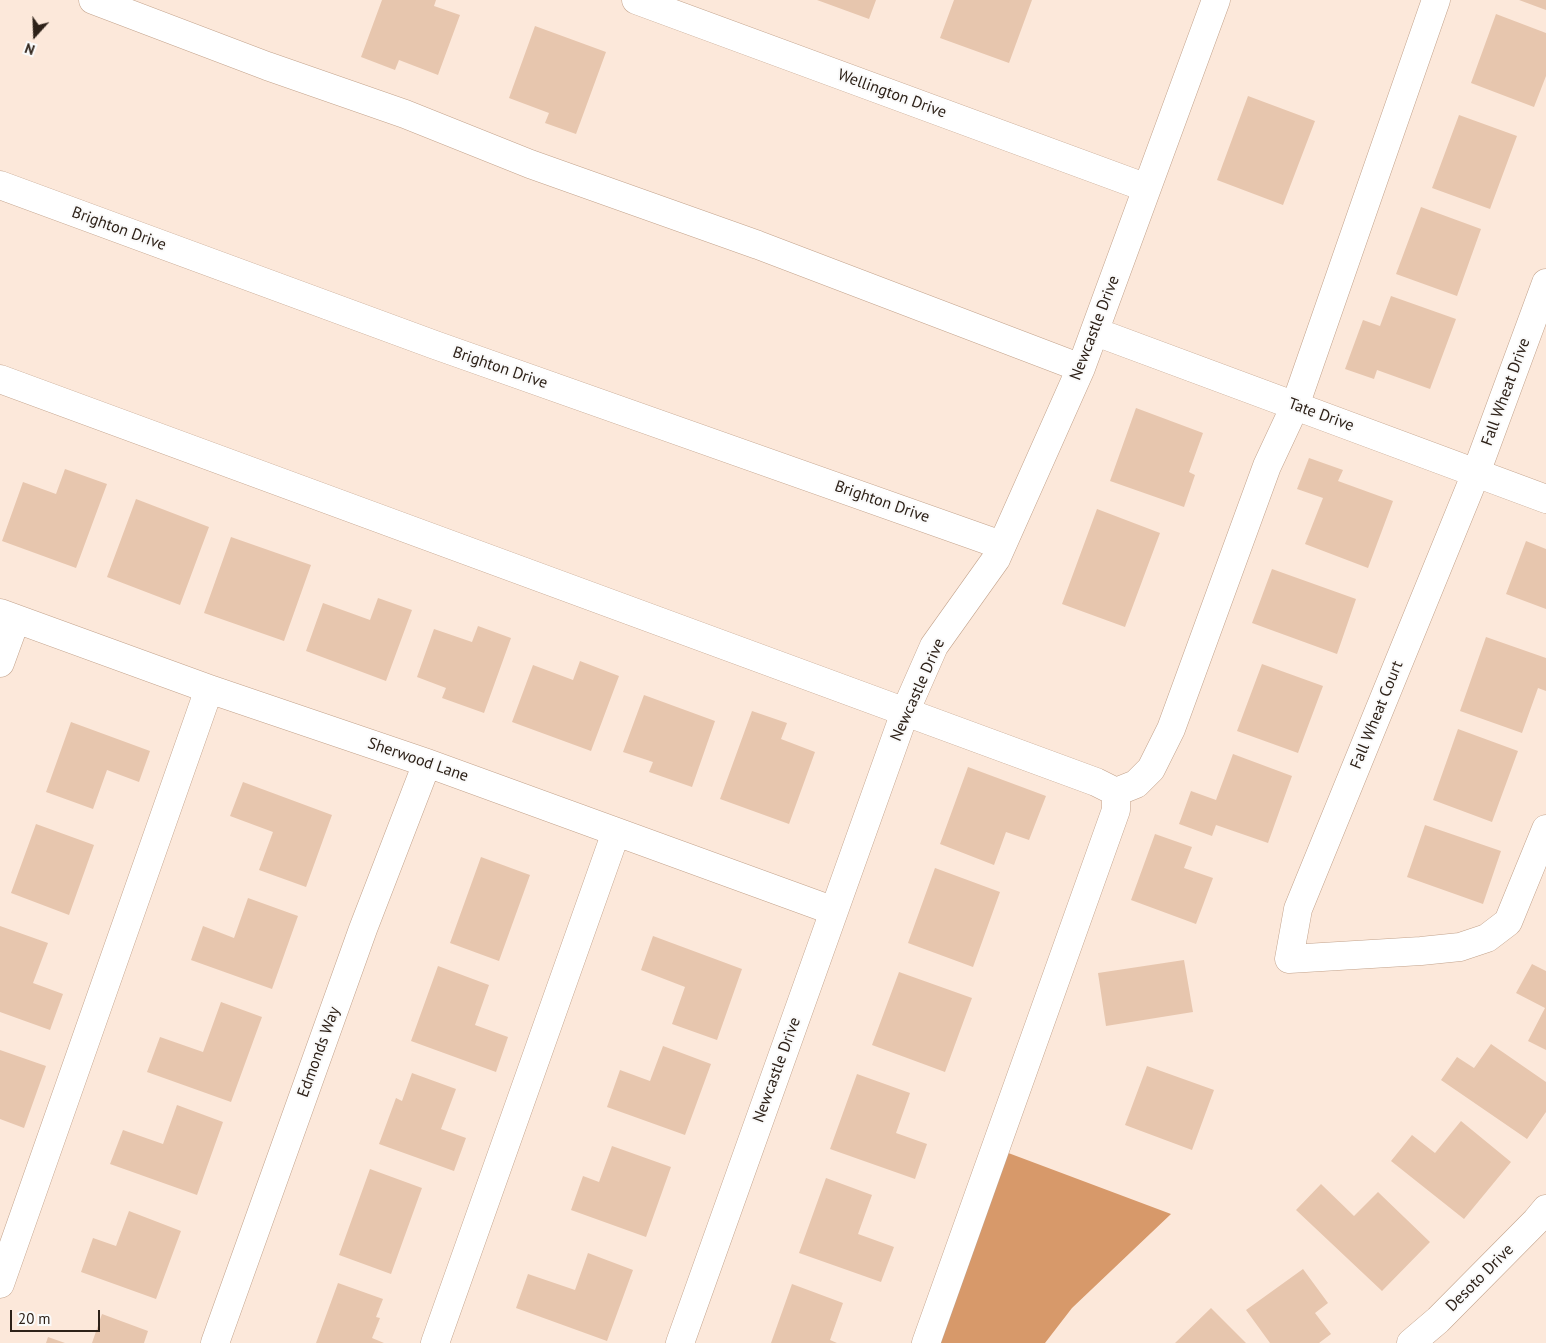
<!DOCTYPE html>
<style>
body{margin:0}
#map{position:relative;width:1546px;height:1343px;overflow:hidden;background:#fce8da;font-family:"PT Sans",sans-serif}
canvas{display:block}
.north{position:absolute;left:10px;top:10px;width:50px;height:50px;-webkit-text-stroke:4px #fafafa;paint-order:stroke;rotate:200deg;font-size:14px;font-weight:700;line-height:20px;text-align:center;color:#2d2118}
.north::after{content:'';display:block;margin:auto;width:18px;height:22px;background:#2d2118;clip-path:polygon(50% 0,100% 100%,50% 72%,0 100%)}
.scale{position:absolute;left:10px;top:1310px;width:90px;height:22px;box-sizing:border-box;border:2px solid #2d2118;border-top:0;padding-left:6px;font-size:15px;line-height:18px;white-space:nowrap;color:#2d2118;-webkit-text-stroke:4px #fafafa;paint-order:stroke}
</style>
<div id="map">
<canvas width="1546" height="1343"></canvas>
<div class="north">N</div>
<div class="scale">20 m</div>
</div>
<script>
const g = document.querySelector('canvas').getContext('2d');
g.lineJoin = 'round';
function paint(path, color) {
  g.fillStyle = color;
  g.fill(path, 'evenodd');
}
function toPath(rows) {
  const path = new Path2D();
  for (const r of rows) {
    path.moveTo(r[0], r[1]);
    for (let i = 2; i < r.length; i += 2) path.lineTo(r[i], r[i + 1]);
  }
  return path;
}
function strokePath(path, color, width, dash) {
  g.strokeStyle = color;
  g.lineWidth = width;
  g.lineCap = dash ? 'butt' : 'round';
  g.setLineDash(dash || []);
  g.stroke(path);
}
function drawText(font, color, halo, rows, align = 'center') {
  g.font = font + ' "PT Sans",sans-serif';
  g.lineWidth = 4;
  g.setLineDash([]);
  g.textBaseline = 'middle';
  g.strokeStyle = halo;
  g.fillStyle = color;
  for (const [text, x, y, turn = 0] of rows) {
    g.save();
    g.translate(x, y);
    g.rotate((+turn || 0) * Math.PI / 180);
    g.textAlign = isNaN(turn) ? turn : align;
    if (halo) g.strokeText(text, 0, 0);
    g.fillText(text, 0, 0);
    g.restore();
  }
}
paint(toPath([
 [1003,1151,1171,1214,1072,1308,1045,1343,936,1343]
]), '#d7996a');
paint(toPath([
 [382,0,436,0,434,6,460,15,438,75,399,60,395,70,361,57],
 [817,0,876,0,869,19],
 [954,0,1032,0,1009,63,940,38],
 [1519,0,1546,0,1546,10],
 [1496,14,1546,33,1546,76,1534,107,1471,83],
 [535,26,606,52,576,134,545,123,549,113,509,98],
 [1248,96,1315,121,1283,205,1217,180],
 [1459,115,1517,136,1490,209,1432,188],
 [1421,207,1481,229,1457,296,1396,274],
 [1391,296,1456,319,1430,389,1377,370,1374,379,1345,369,1363,320,1380,326],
 [1136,408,1203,433,1189,472,1195,475,1184,507,1110,481],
 [1309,458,1343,470,1338,481,1393,501,1368,568,1305,544,1323,498,1297,489],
 [65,469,107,484,76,568,2,541,23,482,56,494],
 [136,499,209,527,180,605,107,577],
 [1097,509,1160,533,1125,627,1062,604],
 [231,537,311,565,284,641,204,613],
 [1526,541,1546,549,1546,609,1506,594],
 [1272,569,1356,599,1337,654,1252,623],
 [378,598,412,610,386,681,306,651,323,603,370,620],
 [478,626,511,638,484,713,442,698,446,688,417,677,434,629,472,642],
 [1486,637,1546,658,1546,691,1538,688,1522,733,1460,711],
 [580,661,619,676,591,751,512,722,533,665,573,680],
 [1262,664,1323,686,1298,753,1237,731],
 [644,695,715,721,692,787,649,772,653,762,623,752],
 [752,711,787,723,781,739,815,752,789,824,720,799],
 [71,722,150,751,139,782,107,770,93,809,46,792],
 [1458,729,1518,751,1492,822,1433,800],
 [1233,754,1292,776,1268,843,1216,825,1212,836,1179,824,1191,791,1216,800],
 [968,767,1046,796,1029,840,1006,832,994,865,940,844],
 [243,782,332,815,306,887,259,870,273,832,230,816],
 [36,824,94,845,69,915,11,893],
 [1425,825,1501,851,1483,904,1407,877],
 [1155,834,1192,847,1184,868,1213,878,1196,924,1131,900],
 [481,857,530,875,499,961,450,943],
 [935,868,1000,892,973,967,908,943],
 [248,898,298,916,272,989,191,960,203,926,234,938],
 [0,926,48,943,33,983,63,994,50,1030,0,1012],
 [653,936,742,969,717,1040,672,1024,685,987,641,970],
 [1184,960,1193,1012,1106,1026,1098,973],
 [1532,964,1546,971,1546,1050,1528,1041,1545,1008,1516,993],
 [438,966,489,985,475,1025,508,1037,496,1072,411,1041],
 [899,972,972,998,945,1072,872,1045],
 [221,1002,262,1017,231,1102,147,1072,160,1037,203,1052],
 [1491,1044,1546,1082,1546,1112,1527,1139,1441,1080,1457,1057,1474,1068],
 [663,1046,711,1064,685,1135,607,1107,620,1070,650,1081],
 [0,1050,46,1066,24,1128,0,1119],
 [1147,1066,1214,1090,1192,1150,1125,1125],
 [412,1073,456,1089,441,1129,466,1138,454,1171,379,1144,396,1098,402,1101],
 [857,1074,910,1093,896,1133,927,1144,915,1179,830,1149],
 [177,1105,223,1122,197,1195,110,1164,123,1130,163,1144],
 [1461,1121,1511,1162,1464,1219,1391,1161,1412,1135,1435,1153],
 [612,1146,671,1167,646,1237,571,1210,583,1176,599,1182],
 [370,1169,422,1188,391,1274,339,1255],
 [826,1178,872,1195,858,1234,894,1247,881,1282,799,1253],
 [1321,1184,1354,1216,1378,1192,1430,1242,1382,1291,1296,1210],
 [129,1211,181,1231,156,1299,81,1272,93,1238,116,1246],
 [588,1253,633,1270,607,1341,516,1308,528,1274,575,1290],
 [1303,1269,1328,1303,1315,1313,1331,1334,1319,1343,1270,1343,1246,1310],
 [338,1283,383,1299,376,1317,380,1318,372,1338,384,1343,316,1343],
 [792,1284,843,1303,830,1340,837,1343,771,1343],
 [1211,1308,1246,1343,1175,1343],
 [102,1314,148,1331,144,1343,92,1343],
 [48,1337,65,1343,46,1343]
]), '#e7c6ae');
const minor = toPath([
 [93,0,267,66,405,114,530,164,758,245,1081,368],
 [636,0,1147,188],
 [0,185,435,345,1001,545],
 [1546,283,1476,473,1298,909,1289,959,1421,951,1460,947,1487,938,1508,922,1546,829],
 [1096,332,1546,499],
 [0,379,1096,782,1116,792,1116,810,926,1343],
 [0,613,209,689,427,763,834,911],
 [0,663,16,619],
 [1116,792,1136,784,1151,769,1171,729,1267,466,1295,406,1436,0],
 [0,1284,209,689],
 [215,1343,363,929,427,763],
 [435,1343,616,832],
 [680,1343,905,712,934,646,996,559,1081,368,1216,0],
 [1411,1343,1438,1320,1536,1221,1546,1209]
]);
strokePath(minor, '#c2a28b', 29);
strokePath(minor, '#fff', 28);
drawText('16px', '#2d2118', '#fafafa', [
 ["Wellington Drive",892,94,20],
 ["Brighton Drive",119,229,20],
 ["Newcastle Drive",1095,328,-69],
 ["Brighton Drive",500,368,19],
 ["Fall Wheat Drive",1506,392,-70],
 ["Tate Drive",1321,415,20],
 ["Brighton Drive",882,502,19],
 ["Newcastle Drive",918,690,-66],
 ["Fall Wheat Court",1377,715,-68],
 ["Sherwood Lane",418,760,19],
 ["Edmonds Way",319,1052,-70],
 ["Newcastle Drive",777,1070,-70],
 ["Desoto Drive",1480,1278,-45]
]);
</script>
